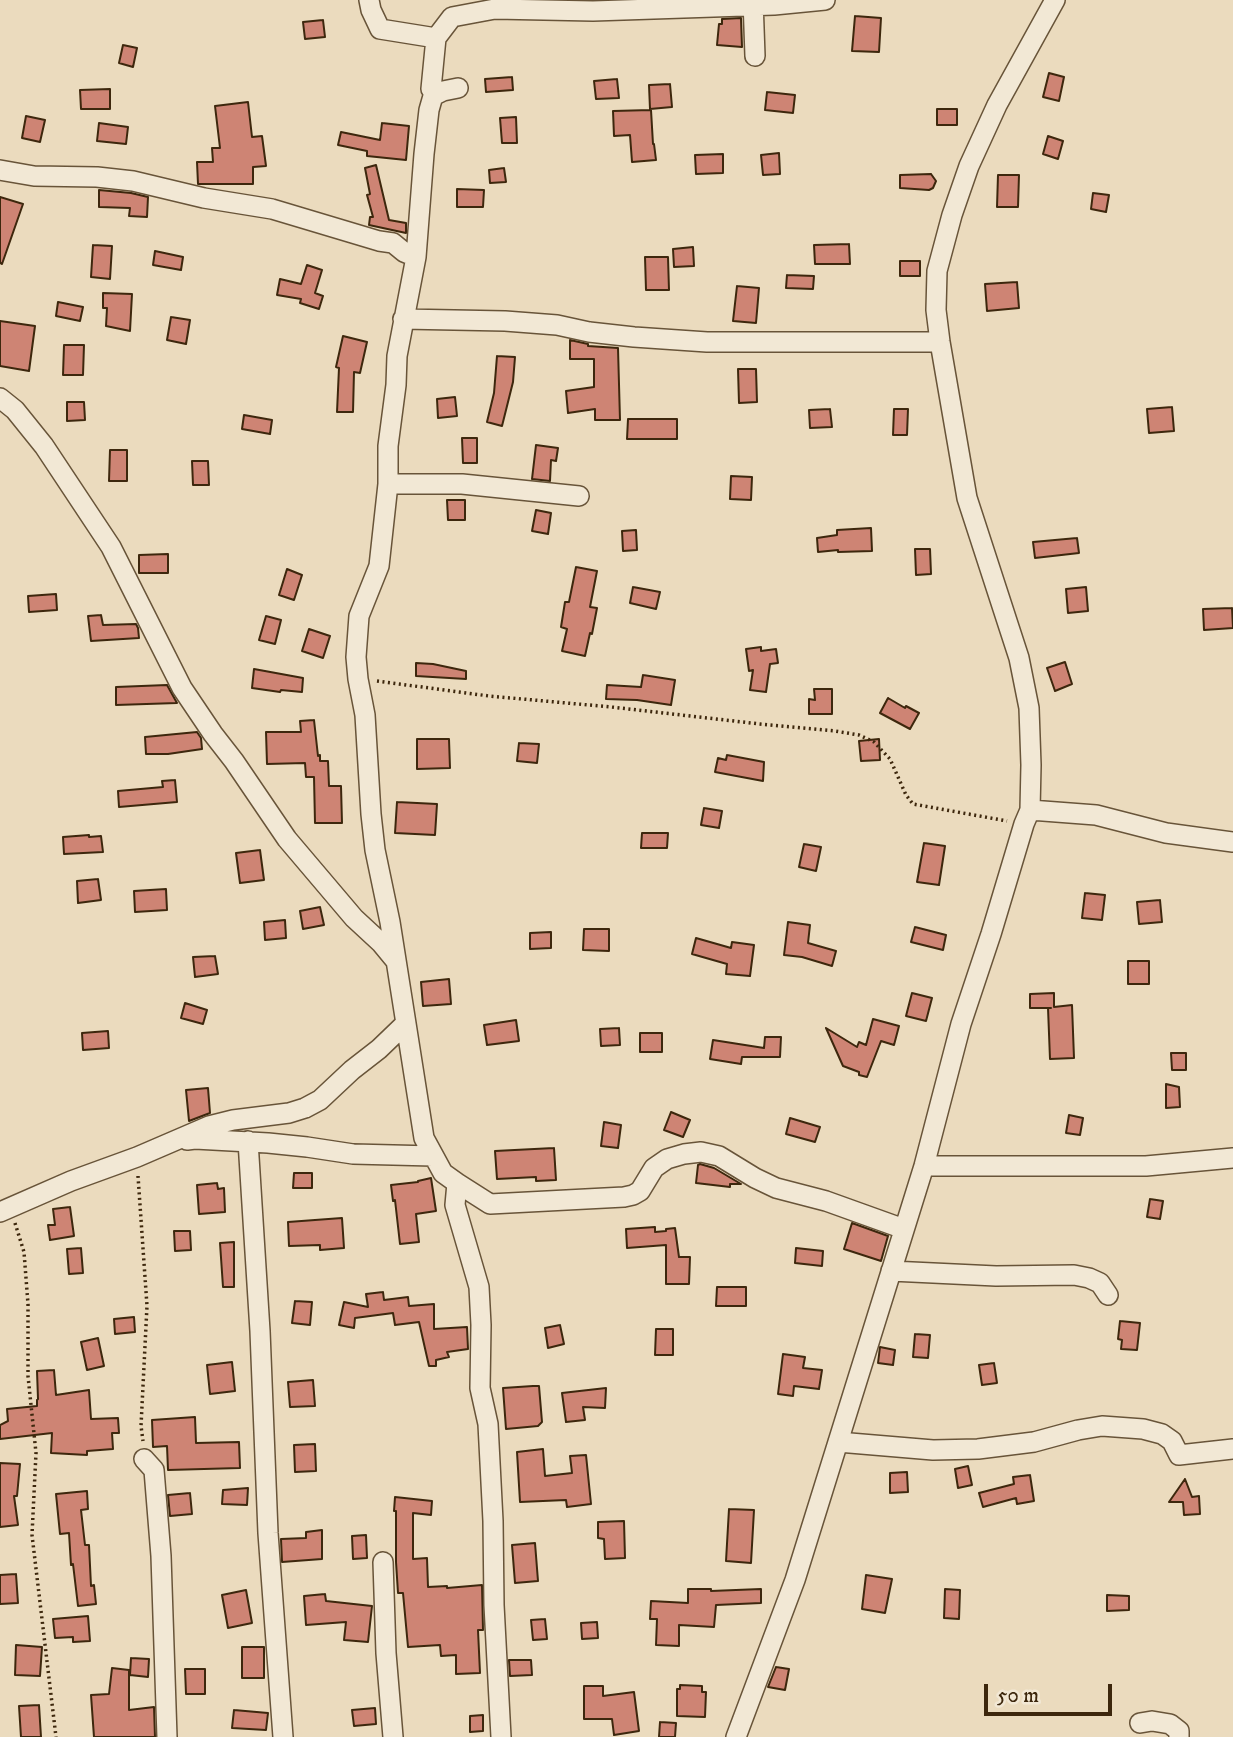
<!DOCTYPE html>
<style>
body{margin:0}
#map{position:relative;width:1233px;height:1737px;overflow:hidden;background:#ebdbbe;font-family:"IM FELL DW Pica",serif}
canvas{display:block}
.scale{position:absolute;left:984px;top:1684px;width:128px;height:32px;box-sizing:border-box;border:4px solid #3d270d;border-top:0;padding-left:9px;font-size:21px;line-height:24px;white-space:nowrap;color:#3d270d;-webkit-text-stroke:5px #f2e8d5;paint-order:stroke}
</style>
<div id="map">
<canvas width="1233" height="1737"></canvas>
<div class="scale">50 m</div>
</div>
<script>
const g = document.querySelector('canvas').getContext('2d');
g.lineJoin = 'round';
function paint(path, color) {
  g.fillStyle = color;
  g.fill(path, 'evenodd');
}
function toPath(rows) {
  const path = new Path2D();
  for (const r of rows) {
    path.moveTo(r[0], r[1]);
    for (let i = 2; i < r.length; i += 2) path.lineTo(r[i], r[i + 1]);
  }
  return path;
}
function strokePath(path, color, width, dash) {
  g.strokeStyle = color;
  g.lineWidth = width;
  g.lineCap = dash ? 'butt' : 'round';
  g.setLineDash(dash || []);
  g.stroke(path);
}
const building = toPath([
 [855,16,881,18,879,52,852,51,855,16],
 [741,18,742,47,717,45,719,24,722,24,722,19,741,18],
 [323,20,325,37,305,39,303,22,323,20],
 [123,45,137,48,133,67,119,63,123,45],
 [1049,73,1064,77,1059,101,1043,97,1049,73],
 [512,77,513,90,486,92,485,79,512,77],
 [617,79,619,98,596,99,594,81,617,79],
 [670,84,672,107,650,109,649,85,670,84],
 [110,89,110,109,81,109,80,90,110,89],
 [767,92,795,95,793,113,765,110,767,92],
 [248,102,252,137,262,136,266,166,253,167,253,184,198,184,197,162,213,162,212,148,220,148,215,106,248,102],
 [937,109,957,109,957,125,937,125,937,109],
 [651,110,653,144,654,144,656,160,632,162,630,135,614,136,613,111,651,110],
 [26,116,45,120,40,142,22,138,26,116],
 [516,117,517,143,502,143,500,118,516,117],
 [99,123,128,127,126,144,97,141,99,123],
 [382,123,409,126,406,160,367,156,367,151,338,145,341,132,380,140,382,123],
 [1048,136,1063,141,1058,159,1043,154,1048,136],
 [779,153,780,174,763,175,761,155,779,153],
 [723,154,723,173,696,174,695,155,723,154],
 [376,165,389,220,406,223,406,233,369,225,370,217,373,217,367,195,370,194,365,168,376,165],
 [504,168,506,182,490,183,489,170,504,168],
 [931,174,936,181,933,188,929,190,900,188,900,175,931,174],
 [998,175,1019,175,1018,207,997,207,998,175],
 [457,189,484,190,483,207,457,207,457,189],
 [99,190,131,193,148,197,147,217,129,216,130,208,99,207,99,190],
 [1093,193,1109,195,1106,212,1091,209,1093,193],
 [0,197,23,204,2,264,0,263,0,197],
 [849,244,850,264,815,264,814,245,849,244],
 [93,245,112,246,110,279,91,277,93,245],
 [693,247,694,266,674,267,673,249,693,247],
 [155,251,183,257,181,270,153,265,155,251],
 [645,257,668,257,669,290,646,290,645,257],
 [900,261,920,261,920,276,900,276,900,261],
 [307,265,322,270,315,293,323,296,319,309,300,303,301,299,277,295,280,279,301,284,307,265],
 [787,275,814,276,813,289,786,288,787,275],
 [1017,282,1019,308,987,311,985,284,1017,282],
 [737,286,759,288,756,323,733,321,737,286],
 [103,293,132,294,130,331,106,326,107,308,103,308,103,293],
 [58,302,83,307,80,321,56,316,58,302],
 [171,317,190,320,186,344,167,340,171,317],
 [0,321,35,326,29,371,0,366,0,321],
 [343,336,367,342,360,373,354,372,353,412,337,412,339,368,336,367,343,336],
 [570,340,588,344,588,346,618,348,620,420,595,420,595,409,568,413,566,391,594,387,594,359,570,359,570,340],
 [64,345,84,345,83,375,63,375,64,345],
 [497,356,515,357,513,382,502,426,487,422,494,393,497,356],
 [738,369,756,369,757,402,739,403,738,369],
 [455,397,457,416,438,418,437,399,455,397],
 [67,402,84,402,85,420,67,421,67,402],
 [1172,407,1174,431,1149,433,1147,409,1172,407],
 [830,409,832,427,810,428,809,410,830,409],
 [894,409,908,409,907,435,893,435,894,409],
 [244,415,272,420,270,434,242,429,244,415],
 [628,419,677,419,677,439,627,439,628,419],
 [462,438,477,438,477,463,463,463,462,438],
 [536,445,558,448,556,461,551,460,550,481,532,479,536,445],
 [110,450,127,450,127,481,109,481,110,450],
 [192,461,208,461,209,485,193,485,192,461],
 [731,476,752,477,751,500,730,499,731,476],
 [447,500,465,500,465,520,448,520,447,500],
 [536,510,551,513,548,534,532,531,536,510],
 [871,528,872,551,838,552,838,550,818,552,817,538,837,535,837,530,871,528],
 [636,530,637,550,623,551,622,531,636,530],
 [1077,538,1079,553,1035,558,1033,542,1077,538],
 [915,549,930,549,931,574,916,575,915,549],
 [168,554,168,573,139,573,139,555,168,554],
 [576,567,597,571,590,607,597,608,592,634,590,633,585,656,562,651,567,629,561,627,565,602,569,602,576,567],
 [287,569,302,575,294,600,279,595,287,569],
 [633,587,660,592,656,609,630,603,633,587],
 [1086,587,1088,611,1068,613,1066,589,1086,587],
 [56,594,57,610,29,612,28,596,56,594],
 [1232,608,1233,628,1204,630,1203,609,1232,608],
 [101,615,103,625,136,624,138,628,139,638,91,641,88,616,101,615],
 [266,616,281,620,275,644,259,640,266,616],
 [309,629,330,636,323,658,302,651,309,629],
 [761,647,761,651,776,649,778,663,770,664,766,692,750,690,753,670,749,671,746,649,761,647],
 [1065,662,1072,684,1055,691,1047,668,1065,662],
 [416,663,433,664,466,671,466,679,416,676,416,663],
 [254,669,303,678,302,692,281,690,280,692,252,688,254,669],
 [643,675,675,680,671,705,637,700,606,699,607,685,641,687,643,675],
 [167,685,177,703,116,705,116,687,167,685],
 [814,689,832,689,832,714,809,714,809,699,815,700,814,689],
 [888,698,905,708,906,706,919,713,910,729,880,713,888,698],
 [314,720,318,756,320,755,320,761,328,761,329,786,341,786,342,823,315,823,314,777,306,777,305,763,267,764,266,732,301,732,300,721,314,720],
 [197,732,201,738,202,749,168,754,146,754,145,737,197,732],
 [417,739,449,739,450,768,417,769,417,739],
 [879,739,880,760,861,761,859,741,879,739],
 [519,743,539,744,537,763,517,761,519,743],
 [727,755,764,762,763,781,715,772,718,758,726,760,727,755],
 [175,780,177,802,119,807,118,791,163,787,162,781,175,780],
 [397,802,437,804,435,835,395,833,397,802],
 [704,808,722,811,719,828,701,825,704,808],
 [642,833,668,833,667,848,641,848,642,833],
 [89,835,89,837,101,836,103,852,64,854,63,837,89,835],
 [924,843,945,846,939,885,917,882,924,843],
 [804,844,821,847,816,871,799,867,804,844],
 [260,850,264,880,240,883,236,853,260,850],
 [98,879,101,900,78,903,77,881,98,879],
 [166,889,167,910,135,912,134,891,166,889],
 [1085,893,1105,895,1102,920,1082,918,1085,893],
 [1160,900,1162,922,1139,924,1137,902,1160,900],
 [320,907,324,925,303,929,300,911,320,907],
 [285,920,286,938,265,940,264,922,285,920],
 [788,922,810,925,808,943,836,951,832,966,802,957,784,955,788,922],
 [915,927,946,935,943,950,911,942,915,927],
 [584,929,609,929,609,951,583,950,584,929],
 [551,932,551,948,530,949,530,933,551,932],
 [696,938,731,948,732,942,754,945,750,976,726,974,727,964,692,954,696,938],
 [215,956,218,974,195,977,193,957,215,956],
 [1128,961,1149,961,1149,984,1128,984,1128,961],
 [449,979,451,1004,423,1006,421,982,449,979],
 [912,993,932,998,926,1021,906,1016,912,993],
 [1054,993,1054,1007,1072,1005,1074,1058,1050,1059,1048,1008,1051,1008,1030,1008,1030,994,1054,993],
 [185,1003,207,1010,203,1024,181,1018,185,1003],
 [873,1019,899,1026,894,1045,881,1041,867,1077,859,1075,859,1072,843,1066,826,1028,857,1047,859,1042,866,1045,873,1019],
 [516,1020,519,1041,487,1045,484,1025,516,1020],
 [619,1028,620,1045,601,1046,600,1029,619,1028],
 [108,1031,109,1048,83,1050,82,1033,108,1031],
 [640,1033,662,1033,662,1052,640,1052,640,1033],
 [765,1037,781,1037,780,1057,742,1057,741,1064,710,1059,713,1040,764,1048,765,1037],
 [1171,1053,1186,1053,1186,1070,1172,1070,1171,1053],
 [1166,1084,1179,1087,1180,1107,1166,1108,1166,1084],
 [208,1088,210,1113,189,1121,186,1090,208,1088],
 [671,1112,690,1120,683,1137,664,1130,671,1112],
 [1069,1115,1083,1118,1080,1135,1066,1133,1069,1115],
 [790,1118,820,1127,815,1142,786,1134,790,1118],
 [604,1122,621,1125,618,1148,601,1146,604,1122],
 [554,1148,556,1180,536,1181,536,1177,497,1179,495,1151,554,1148],
 [700,1164,714,1168,741,1184,730,1184,730,1187,696,1183,698,1165,700,1164],
 [294,1173,312,1173,312,1188,293,1188,294,1173],
 [431,1178,436,1211,416,1214,419,1242,400,1244,395,1200,393,1201,391,1185,418,1182,418,1181,431,1178],
 [217,1183,218,1189,224,1188,225,1212,199,1214,197,1185,217,1183],
 [1150,1199,1163,1201,1160,1219,1147,1217,1150,1199],
 [70,1207,74,1236,50,1240,48,1225,55,1225,53,1209,70,1207],
 [342,1218,344,1248,320,1250,320,1245,289,1246,288,1222,342,1218],
 [852,1223,888,1236,881,1261,844,1249,852,1223],
 [655,1227,655,1232,666,1231,666,1229,675,1228,679,1257,690,1257,689,1284,666,1284,666,1245,627,1248,626,1229,655,1227],
 [174,1231,190,1231,191,1250,175,1251,174,1231],
 [234,1242,234,1287,223,1287,220,1243,234,1242],
 [81,1248,83,1273,69,1274,67,1249,81,1248],
 [796,1248,823,1251,822,1266,795,1263,796,1248],
 [717,1287,746,1287,746,1306,716,1306,717,1287],
 [383,1292,384,1300,408,1297,409,1306,434,1304,434,1329,467,1327,468,1349,447,1352,449,1357,436,1360,436,1366,429,1366,419,1322,395,1325,393,1313,355,1318,354,1328,339,1325,344,1302,368,1307,366,1294,383,1292],
 [295,1301,312,1302,310,1325,292,1323,295,1301],
 [134,1317,135,1332,115,1334,114,1319,134,1317],
 [1120,1321,1140,1323,1137,1350,1121,1349,1122,1340,1118,1339,1120,1321],
 [560,1325,564,1344,548,1348,545,1328,560,1325],
 [656,1329,673,1329,673,1355,655,1355,656,1329],
 [915,1334,930,1335,928,1358,913,1357,915,1334],
 [98,1338,104,1366,87,1370,81,1342,98,1338],
 [880,1347,895,1350,893,1365,878,1363,880,1347],
 [783,1354,805,1357,803,1368,822,1370,819,1389,794,1386,793,1396,778,1394,783,1354],
 [232,1362,235,1391,210,1394,207,1365,232,1362],
 [994,1363,997,1383,982,1385,979,1365,994,1363],
 [54,1370,56,1395,89,1390,91,1419,118,1418,119,1433,112,1433,113,1449,87,1451,87,1455,51,1453,52,1433,0,1439,0,1425,8,1421,7,1409,37,1406,37,1400,38,1399,37,1371,54,1370],
 [313,1380,315,1406,290,1407,288,1382,313,1380],
 [533,1386,539,1386,542,1422,538,1426,506,1429,503,1388,533,1386],
 [606,1388,605,1408,583,1407,585,1420,566,1422,562,1393,606,1388],
 [195,1417,196,1443,239,1442,240,1468,168,1470,167,1446,153,1447,152,1420,195,1417],
 [315,1444,316,1471,295,1472,294,1445,315,1444],
 [543,1449,545,1476,572,1473,570,1456,586,1455,591,1504,567,1507,566,1500,520,1502,517,1452,543,1449],
 [0,1463,20,1464,17,1496,14,1496,18,1525,0,1527,0,1463],
 [968,1466,972,1485,958,1488,955,1469,968,1466],
 [907,1472,908,1492,890,1493,890,1473,907,1472],
 [1030,1475,1034,1501,1017,1504,1016,1498,983,1507,979,1493,1014,1484,1013,1477,1030,1475],
 [1185,1479,1192,1497,1199,1496,1200,1514,1184,1515,1183,1502,1169,1502,1185,1479],
 [248,1488,247,1505,222,1504,223,1490,248,1488],
 [87,1491,88,1509,81,1510,85,1545,89,1545,91,1586,94,1585,96,1604,78,1606,73,1564,71,1565,69,1533,60,1534,56,1494,87,1491],
 [190,1493,192,1514,170,1516,168,1495,190,1493],
 [395,1497,432,1501,431,1515,413,1513,413,1559,427,1558,428,1587,447,1586,447,1588,482,1585,483,1630,478,1630,480,1673,456,1674,456,1655,441,1656,440,1645,408,1647,403,1593,398,1593,396,1562,396,1511,394,1511,395,1497],
 [729,1509,754,1510,751,1563,726,1561,729,1509],
 [624,1521,625,1558,605,1559,604,1539,598,1538,598,1522,624,1521],
 [322,1530,322,1559,282,1562,281,1539,306,1538,306,1532,322,1530],
 [366,1535,367,1558,353,1559,352,1536,366,1535],
 [535,1543,538,1581,515,1583,512,1545,535,1543],
 [16,1574,18,1603,0,1604,0,1575,16,1574],
 [866,1575,892,1579,885,1613,862,1609,866,1575],
 [688,1589,711,1589,711,1591,761,1589,761,1603,716,1605,714,1627,679,1625,679,1646,656,1645,657,1619,650,1619,651,1601,688,1603,688,1589],
 [945,1589,960,1590,959,1619,944,1618,945,1589],
 [246,1590,252,1623,228,1628,222,1595,246,1590],
 [325,1594,326,1601,372,1606,368,1642,344,1640,346,1622,306,1625,304,1596,325,1594],
 [1107,1595,1129,1596,1129,1610,1107,1611,1107,1595],
 [88,1616,90,1641,73,1642,73,1637,55,1638,53,1619,88,1616],
 [545,1619,547,1639,533,1640,531,1620,545,1619],
 [597,1622,598,1638,582,1639,581,1623,597,1622],
 [16,1645,42,1647,40,1676,15,1675,16,1645],
 [242,1647,264,1647,264,1678,242,1678,242,1647],
 [131,1658,149,1659,148,1677,130,1675,131,1658],
 [509,1660,531,1660,532,1675,510,1676,509,1660],
 [776,1667,789,1669,785,1690,768,1687,776,1667],
 [112,1668,129,1670,129,1710,154,1707,155,1737,94,1737,91,1695,109,1694,112,1668],
 [185,1669,205,1669,205,1694,186,1694,185,1669],
 [680,1685,702,1686,702,1692,706,1692,705,1717,677,1716,677,1689,680,1689,680,1685],
 [584,1686,603,1686,603,1696,634,1692,639,1731,614,1735,612,1719,584,1719,584,1686],
 [39,1705,41,1737,21,1737,19,1706,39,1705],
 [375,1708,376,1724,354,1726,352,1710,375,1708],
 [234,1710,268,1713,266,1730,232,1728,234,1710],
 [483,1715,483,1731,470,1732,470,1716,483,1715],
 [660,1722,676,1723,675,1737,659,1737,660,1722]
]);
paint(building, '#ce8474');
strokePath(building, '#3d270d', 2);
const minor = toPath([
 [369,0,371,10,380,29,436,38],
 [753,0,755,56],
 [458,88,443,91,433,96,429,110,424,154,416,257,397,356,396,385,388,446,388,484,379,566,359,616,356,657,358,679,365,715,371,814,375,850,390,922,424,1138,443,1173,457,1183,455,1205,479,1287,481,1325,480,1388,488,1424,493,1521,494,1605,501,1737],
 [431,89,436,38,452,17,495,9,593,11,774,5,825,0],
 [0,170,34,176,97,177,133,181,204,198,272,209,379,241,393,243,404,252,416,257],
 [403,319,505,321,557,325,589,332,634,337,707,342,940,342],
 [0,398,15,410,44,446,111,547,182,688,213,734,234,761,287,839,354,918,381,943,395,960],
 [388,484,462,484,579,496],
 [1030,810,1096,815,1166,833,1233,842],
 [187,1140,195,1139,268,1143,307,1147,353,1154,433,1156],
 [248,1141,260,1331,268,1533,283,1737],
 [924,1166,1146,1166,1233,1158],
 [457,1183,490,1204,624,1197,633,1195,640,1191,654,1168,667,1159,684,1154,701,1152,719,1156,755,1178,776,1188,826,1201,904,1229],
 [0,1212,71,1181,137,1157,209,1126,233,1120,289,1113,305,1108,320,1100,352,1070,379,1049,405,1024],
 [891,1271,996,1276,1074,1275,1089,1278,1100,1283,1108,1295],
 [838,1442,933,1450,978,1449,1034,1442,1078,1430,1102,1426,1143,1429,1162,1434,1172,1441,1179,1455,1233,1449],
 [144,1459,154,1470,161,1556,167,1737],
 [383,1562,386,1653,393,1737],
 [1140,1723,1152,1721,1170,1724,1179,1731,1179,1737],
 [736,1737,795,1580,924,1166,961,1024,991,934,1024,824,1030,810,1031,765,1029,708,1019,658,967,498,940,342,936,310,937,271,952,215,969,166,997,105,1055,0]
]);
strokePath(minor, '#685439', 22);
strokePath(toPath([
 [377,681,489,696,611,707,760,724,835,731,859,735,874,742,890,759,906,795,913,804,1007,821],
 [138,1176,147,1306,141,1426,143,1441],
 [15,1223,24,1252,28,1304,28,1376,36,1453,32,1535,56,1737]
]), '#3d270d', 3.5, [2, 3.5]);
strokePath(minor, '#f2e8d5', 19);
</script>
